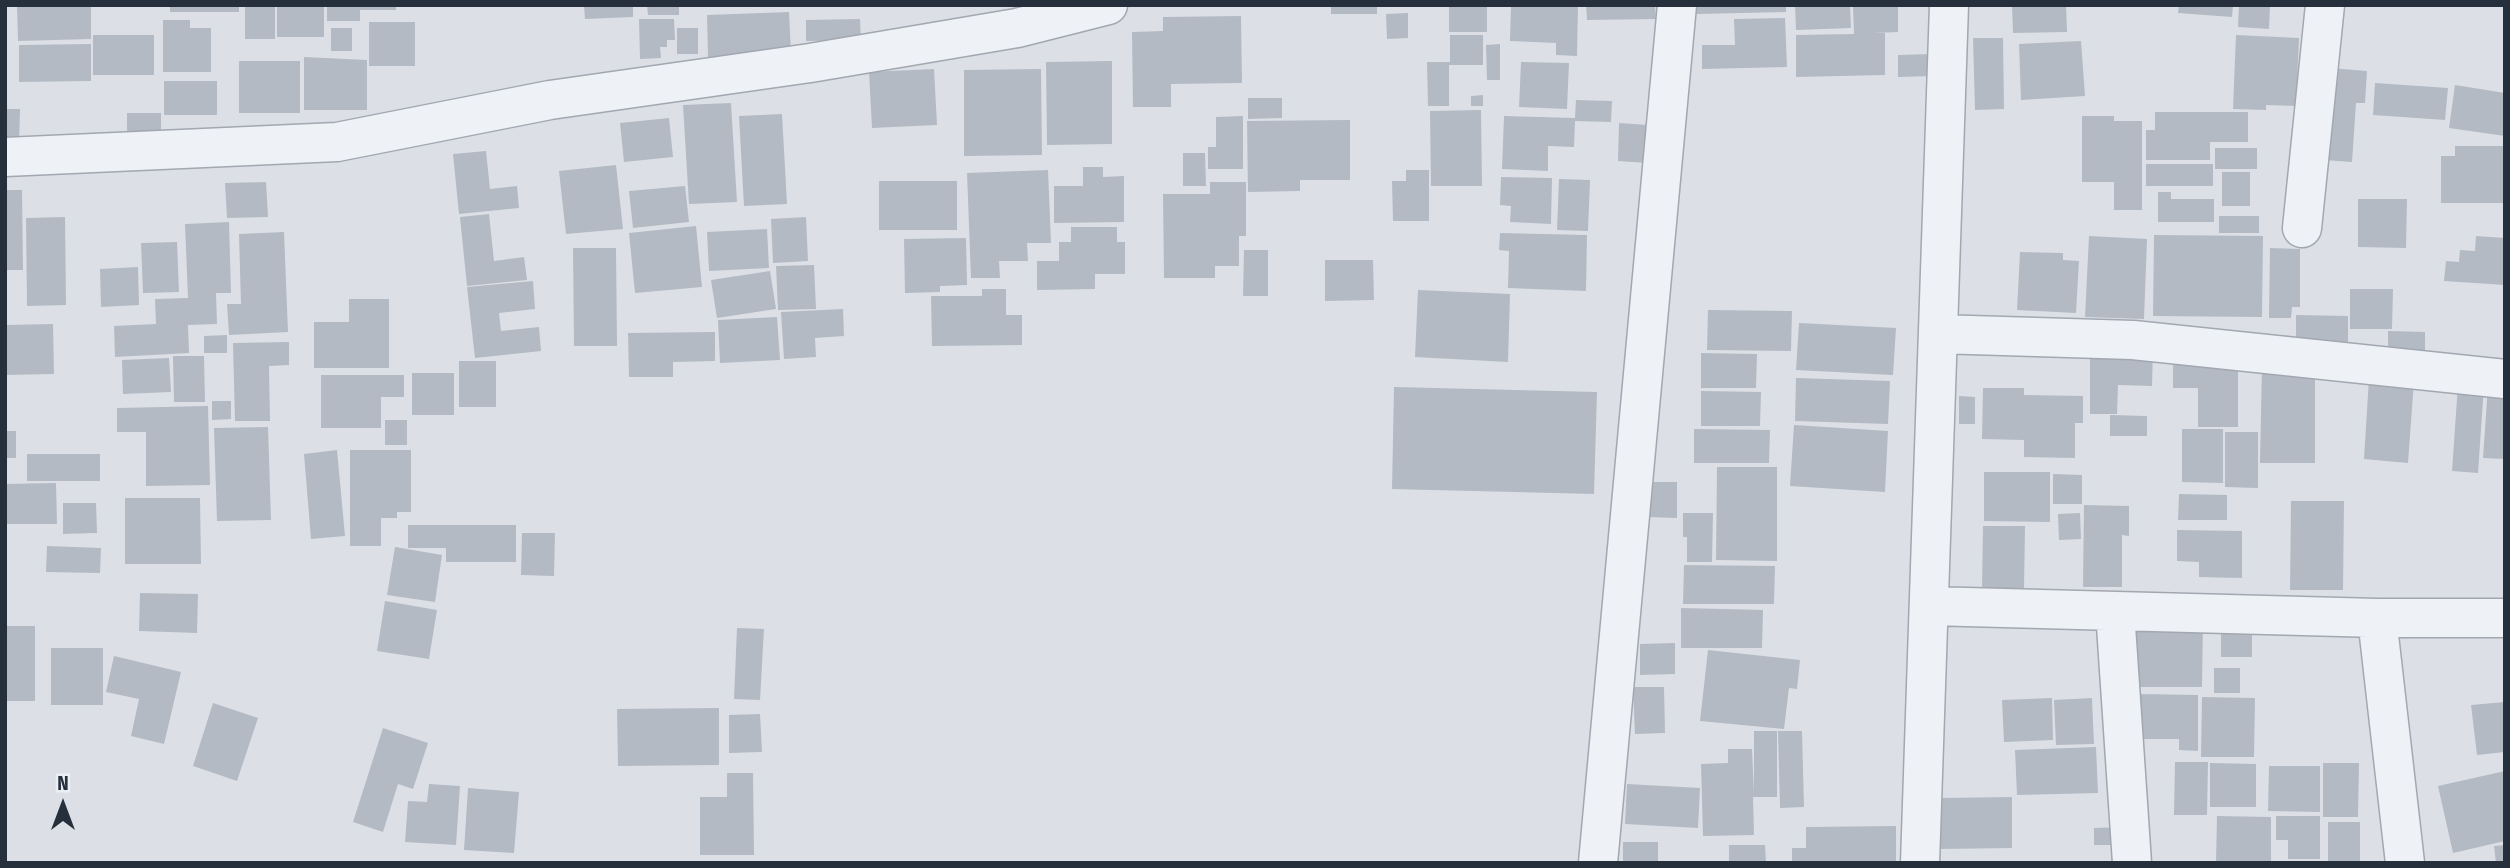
<!DOCTYPE html>
<style>
body{margin:0}
#map{position:relative;width:2510px;height:868px;overflow:hidden;background:#dce0e6;font-family:"Fira Sans Condensed",sans-serif}
canvas{display:block}
.frame{position:absolute;inset:0;border:7px solid #262f3c;pointer-events:none}
.north{position:absolute;left:28px;top:770px;width:70px;height:70px;-webkit-text-stroke:5px #ebeff4;paint-order:stroke;rotate:0deg;font-size:19px;font-weight:700;line-height:28px;text-align:center;color:#262f3c}
.north::after{content:'';display:block;margin:auto;width:24px;height:32px;background:#262f3c;clip-path:polygon(50% 0,100% 100%,50% 72%,0 100%)}
</style>
<div id="map">
<canvas width="2510" height="868"></canvas>
<div class="frame"></div>
<div class="north">N</div>
</div>
<script>
const g = document.querySelector('canvas').getContext('2d');
g.lineJoin = 'round';
function paint(path, color) {
  g.fillStyle = color;
  g.fill(path, 'evenodd');
}
function toPath(rows) {
  const path = new Path2D();
  for (const r of rows) {
    path.moveTo(r[0], r[1]);
    for (let i = 2; i < r.length; i += 2) path.lineTo(r[i], r[i + 1]);
  }
  return path;
}
function strokePath(path, color, width, dash) {
  g.strokeStyle = color;
  g.lineWidth = width;
  g.lineCap = dash ? 'butt' : 'round';
  g.setLineDash(dash || []);
  g.stroke(path);
}
paint(toPath([
 [17,5,91,5,91,39,18,41],
 [170,5,239,5,239,12,170,12],
 [245,5,275,5,275,39,245,39],
 [277,5,324,5,324,37,277,37],
 [327,5,396,5,396,10,360,10,360,21,327,21],
 [584,5,633,5,633,17,585,19],
 [647,5,679,5,679,15,648,15],
 [1331,5,1377,5,1377,14,1331,14],
 [1449,5,1487,5,1487,32,1449,32],
 [1511,5,1578,5,1577,56,1556,55,1556,43,1510,41],
 [1586,5,1655,5,1656,19,1587,20],
 [1697,5,1786,5,1786,12,1697,14],
 [1795,5,1850,5,1851,28,1796,30],
 [1853,5,1898,5,1898,32,1873,33,1885,33,1885,75,1796,77,1796,35,1854,34],
 [2012,5,2066,5,2067,32,2013,33],
 [2179,5,2233,5,2232,17,2178,13],
 [2239,5,2270,5,2269,29,2238,27],
 [789,12,791,54,708,57,707,15],
 [1408,13,1408,38,1387,39,1386,14],
 [1241,16,1242,83,1171,84,1171,107,1133,107,1132,32,1163,31,1163,17],
 [1785,18,1787,67,1702,69,1702,45,1735,45,1734,19],
 [639,19,674,19,675,40,667,40,667,47,660,47,661,58,640,59],
 [860,19,861,40,806,41,806,20],
 [163,20,190,20,190,28,211,28,211,72,163,72],
 [369,22,415,22,415,66,369,66],
 [331,28,352,28,352,51,331,51],
 [677,28,698,28,698,54,677,54],
 [93,35,154,35,154,75,93,75],
 [1450,35,1483,35,1483,65,1449,65,1449,106,1428,106,1427,62,1450,62],
 [2236,35,2299,38,2296,106,2266,105,2266,110,2233,109],
 [1973,38,2003,38,2004,109,1975,110],
 [2081,41,2085,96,2021,100,2019,44],
 [91,44,91,81,19,82,19,45],
 [1500,44,1500,80,1487,80,1486,45],
 [1932,54,1933,76,1898,77,1898,55],
 [304,57,367,60,367,110,304,110],
 [239,61,300,61,300,113,239,113],
 [1112,61,1112,144,1047,145,1046,62],
 [1521,62,1569,63,1567,109,1519,107],
 [2330,68,2367,71,2365,103,2356,103,2352,162,2324,160],
 [934,69,937,125,872,128,869,72],
 [1041,69,1042,155,964,156,964,70],
 [164,81,217,81,217,115,164,115],
 [2375,83,2448,88,2445,120,2373,115],
 [2455,85,2505,93,2505,136,2449,128],
 [1483,95,1483,106,1471,106,1471,96],
 [1248,98,1282,98,1282,118,1248,119],
 [1576,100,1612,101,1611,122,1575,121,1574,147,1548,146,1548,171,1502,169,1504,116,1575,118],
 [731,103,737,202,689,204,683,105],
 [5,109,20,109,19,144,5,144],
 [1481,110,1482,186,1431,186,1430,111],
 [2155,112,2248,112,2248,142,2210,142,2210,160,2146,160,2146,130,2155,130],
 [127,113,161,113,161,133,127,133],
 [782,114,787,204,744,206,739,116],
 [1243,116,1243,169,1208,169,1208,147,1216,147,1216,117],
 [2082,116,2114,116,2114,121,2142,121,2142,210,2114,210,2114,182,2082,182],
 [669,118,673,157,624,162,620,123],
 [1350,120,1350,180,1300,180,1300,191,1248,192,1247,121],
 [1619,123,1648,125,1648,163,1618,161],
 [2455,146,2505,146,2505,203,2441,203,2441,156,2455,156],
 [2215,148,2257,148,2257,169,2215,169],
 [486,151,490,189,517,186,519,208,459,214,453,154],
 [1183,153,1205,153,1206,186,1183,186],
 [2146,164,2213,164,2213,186,2146,186],
 [616,165,623,229,566,234,559,171],
 [1083,167,1103,167,1103,177,1124,176,1124,222,1054,223,1054,186,1083,186],
 [1048,170,1051,243,1027,243,1028,261,999,261,1000,278,971,278,967,173],
 [1406,170,1429,170,1429,221,1393,221,1392,181,1406,181],
 [2222,172,2250,172,2250,206,2222,206],
 [1501,177,1552,178,1551,224,1510,222,1511,206,1500,205],
 [1559,179,1590,180,1588,231,1557,230],
 [879,181,957,181,957,230,879,230],
 [266,182,268,217,227,218,225,183],
 [1210,182,1246,182,1246,236,1239,236,1239,266,1215,266,1215,278,1164,278,1163,194,1210,194],
 [685,186,689,222,633,228,629,191],
 [5,190,22,190,23,270,5,270],
 [2158,192,2171,192,2171,199,2214,199,2214,222,2158,222],
 [2358,199,2407,199,2406,248,2358,247],
 [489,214,494,261,524,257,527,280,467,286,460,217],
 [2219,216,2259,216,2259,233,2219,233],
 [65,217,66,305,27,306,26,218],
 [806,217,808,261,773,263,771,219],
 [229,222,231,293,216,293,217,324,188,325,189,353,115,357,114,326,156,324,155,299,188,298,185,224],
 [696,226,702,287,635,293,629,233],
 [1071,227,1117,227,1117,242,1125,242,1125,274,1095,274,1095,289,1037,290,1037,261,1059,261,1059,242,1071,242],
 [767,229,769,268,709,271,707,232],
 [284,232,288,332,229,335,227,304,241,304,239,234],
 [1500,233,1587,235,1586,291,1508,288,1509,251,1499,250],
 [2154,235,2263,236,2262,317,2153,316],
 [2089,236,2147,239,2144,319,2085,317],
 [2476,236,2505,238,2505,285,2444,281,2446,261,2459,262,2460,250,2475,251],
 [966,238,967,285,940,286,940,292,905,293,904,239],
 [177,242,179,292,143,293,141,243],
 [573,248,616,248,617,346,574,346],
 [2270,248,2300,249,2300,307,2292,307,2291,318,2269,318],
 [1244,250,1268,250,1268,296,1243,296],
 [2020,252,2063,253,2063,260,2079,261,2076,313,2017,310],
 [1325,260,1373,260,1374,300,1325,301],
 [814,265,816,309,778,310,776,266],
 [138,267,139,305,101,307,100,269],
 [770,271,776,309,717,318,711,280],
 [533,281,535,309,499,313,501,331,539,327,541,351,475,358,467,287],
 [982,289,1006,289,1006,315,1022,315,1022,345,932,346,931,296,982,296],
 [2350,289,2393,289,2392,329,2350,329],
 [1418,290,1510,294,1508,362,1415,357],
 [349,299,389,299,389,368,314,368,314,322,349,322],
 [843,309,844,336,815,338,816,357,784,359,781,312],
 [1708,310,1792,311,1791,351,1707,350],
 [2296,315,2348,316,2348,353,2296,353],
 [777,317,780,360,720,363,718,320],
 [1799,323,1896,328,1893,375,1796,370],
 [53,324,54,374,5,375,5,325],
 [2388,331,2425,332,2425,362,2388,362],
 [715,332,715,361,673,362,673,377,629,377,628,333],
 [227,335,227,353,204,353,204,336],
 [289,342,289,365,269,366,270,421,235,421,233,343],
 [2090,348,2153,349,2152,386,2118,385,2117,414,2090,414],
 [1701,353,1757,354,1756,388,1701,388],
 [2173,354,2238,355,2238,427,2198,427,2198,388,2173,388],
 [173,356,204,356,205,402,174,402],
 [169,358,171,392,123,394,122,360],
 [459,361,496,361,496,407,459,407],
 [2262,365,2315,365,2315,463,2260,463],
 [412,373,454,373,454,415,412,415],
 [321,375,404,375,404,397,381,397,381,428,321,428],
 [1796,378,1890,381,1888,424,1795,421],
 [2369,378,2414,381,2408,463,2364,459],
 [2458,384,2484,386,2478,473,2452,471],
 [2488,385,2505,386,2505,459,2483,458],
 [1394,387,1597,392,1594,494,1392,489],
 [1983,388,2024,388,2024,395,2083,396,2083,423,2075,423,2075,458,2024,457,2024,440,1982,439],
 [1701,391,1761,392,1760,426,1701,426],
 [1959,396,1975,397,1975,424,1959,424],
 [212,401,231,401,231,419,212,420],
 [208,406,210,485,146,486,146,432,117,432,117,408],
 [2110,415,2147,416,2147,436,2110,436],
 [385,420,407,420,407,445,385,445],
 [1794,425,1888,431,1885,492,1790,486],
 [268,427,271,520,217,521,214,428],
 [1694,429,1770,430,1769,463,1694,463],
 [2182,429,2223,429,2223,483,2182,482],
 [5,431,16,431,16,458,5,458],
 [2225,432,2258,432,2258,488,2225,487],
 [337,450,345,536,311,539,304,454],
 [350,450,411,450,411,512,397,512,397,518,381,518,381,546,350,546],
 [27,454,100,454,100,481,27,481],
 [1717,467,1777,467,1777,561,1716,560],
 [1984,472,2050,472,2050,522,1984,521],
 [2053,474,2082,475,2082,504,2053,504],
 [1648,482,1677,482,1677,518,1647,517],
 [56,483,57,524,5,524,5,484],
 [2179,494,2227,495,2227,520,2178,520],
 [125,498,200,498,201,564,125,564],
 [2291,501,2344,501,2343,590,2290,590],
 [63,503,96,503,97,533,63,534],
 [2084,505,2129,506,2129,536,2122,535,2122,587,2083,587],
 [1683,513,1713,513,1712,562,1687,562,1687,537,1683,537],
 [2080,513,2081,539,2059,540,2058,514],
 [408,525,516,525,516,562,446,562,446,548,408,548],
 [1983,526,2025,526,2024,589,1982,589],
 [2177,530,2242,531,2242,578,2199,577,2199,562,2177,561],
 [522,533,555,533,554,576,521,575],
 [47,546,101,548,100,573,46,572],
 [395,547,442,555,435,602,387,595],
 [1684,565,1775,566,1774,604,1683,604],
 [140,593,198,594,197,633,139,631],
 [385,601,437,610,429,659,377,651],
 [1681,608,1763,610,1762,648,1681,648],
 [2135,622,2203,623,2202,687,2135,687],
 [5,626,35,626,35,701,5,701],
 [737,628,764,629,760,700,734,699],
 [2221,631,2252,632,2252,657,2221,657],
 [1675,643,1675,674,1640,675,1640,644],
 [51,648,103,648,103,705,51,705],
 [1708,650,1800,660,1797,689,1789,688,1784,729,1700,721],
 [114,656,181,672,164,744,131,736,139,699,106,692],
 [2214,668,2240,668,2240,693,2214,693],
 [1633,687,1664,687,1665,733,1635,734],
 [2138,694,2198,695,2198,751,2179,750,2179,739,2138,739],
 [2202,697,2255,698,2254,757,2201,757],
 [2052,698,2053,740,2004,742,2002,700],
 [2092,698,2094,744,2056,745,2054,700],
 [2505,702,2505,752,2477,755,2471,705],
 [213,703,258,718,237,781,193,766],
 [719,708,719,765,618,766,617,709],
 [760,714,762,752,729,753,729,715],
 [383,728,428,743,413,789,398,784,383,832,353,822],
 [1754,731,1777,731,1777,797,1753,797,1754,835,1703,836,1701,764,1728,763,1728,749,1752,749,1754,793],
 [1778,731,1802,731,1804,807,1780,808],
 [2096,747,2098,793,2017,795,2015,750],
 [2175,762,2208,762,2207,815,2174,815],
 [2210,763,2256,764,2256,807,2210,807],
 [2323,763,2359,763,2358,817,2323,817],
 [2269,766,2320,766,2320,812,2268,811],
 [2505,771,2505,841,2453,853,2438,786],
 [727,773,753,773,754,855,700,855,700,797,727,797],
 [429,784,460,786,456,845,405,842,408,801,427,802],
 [1627,784,1700,788,1698,828,1625,824],
 [468,788,519,792,514,853,464,850],
 [2012,797,2012,848,1940,849,1940,798],
 [2217,816,2271,817,2271,863,2216,863],
 [2276,816,2320,816,2320,859,2288,859,2288,840,2276,840],
 [2328,822,2360,822,2360,862,2328,861],
 [1896,826,1896,863,1792,863,1792,848,1806,848,1806,827],
 [2125,827,2126,845,2094,845,2094,828],
 [1623,842,1658,842,1658,863,1623,863],
 [1729,845,1765,845,1766,863,1729,863],
 [2505,845,2505,863,2496,863,2494,846]
]), '#b3bac3');
const minor = toPath([
 [5,157,337,142,550,100,810,63,1017,28,1108,5],
 [2302,228,2325,5],
 [1938,334,2133,340,2505,379],
 [1929,606,2377,618,2505,618],
 [2115,611,2132,863],
 [2377,618,2405,863],
 [1598,863,1677,5],
 [1920,863,1949,5]
]);
strokePath(minor, '#a2a7b0', 41);
strokePath(minor, '#eef1f5', 38);
</script>
